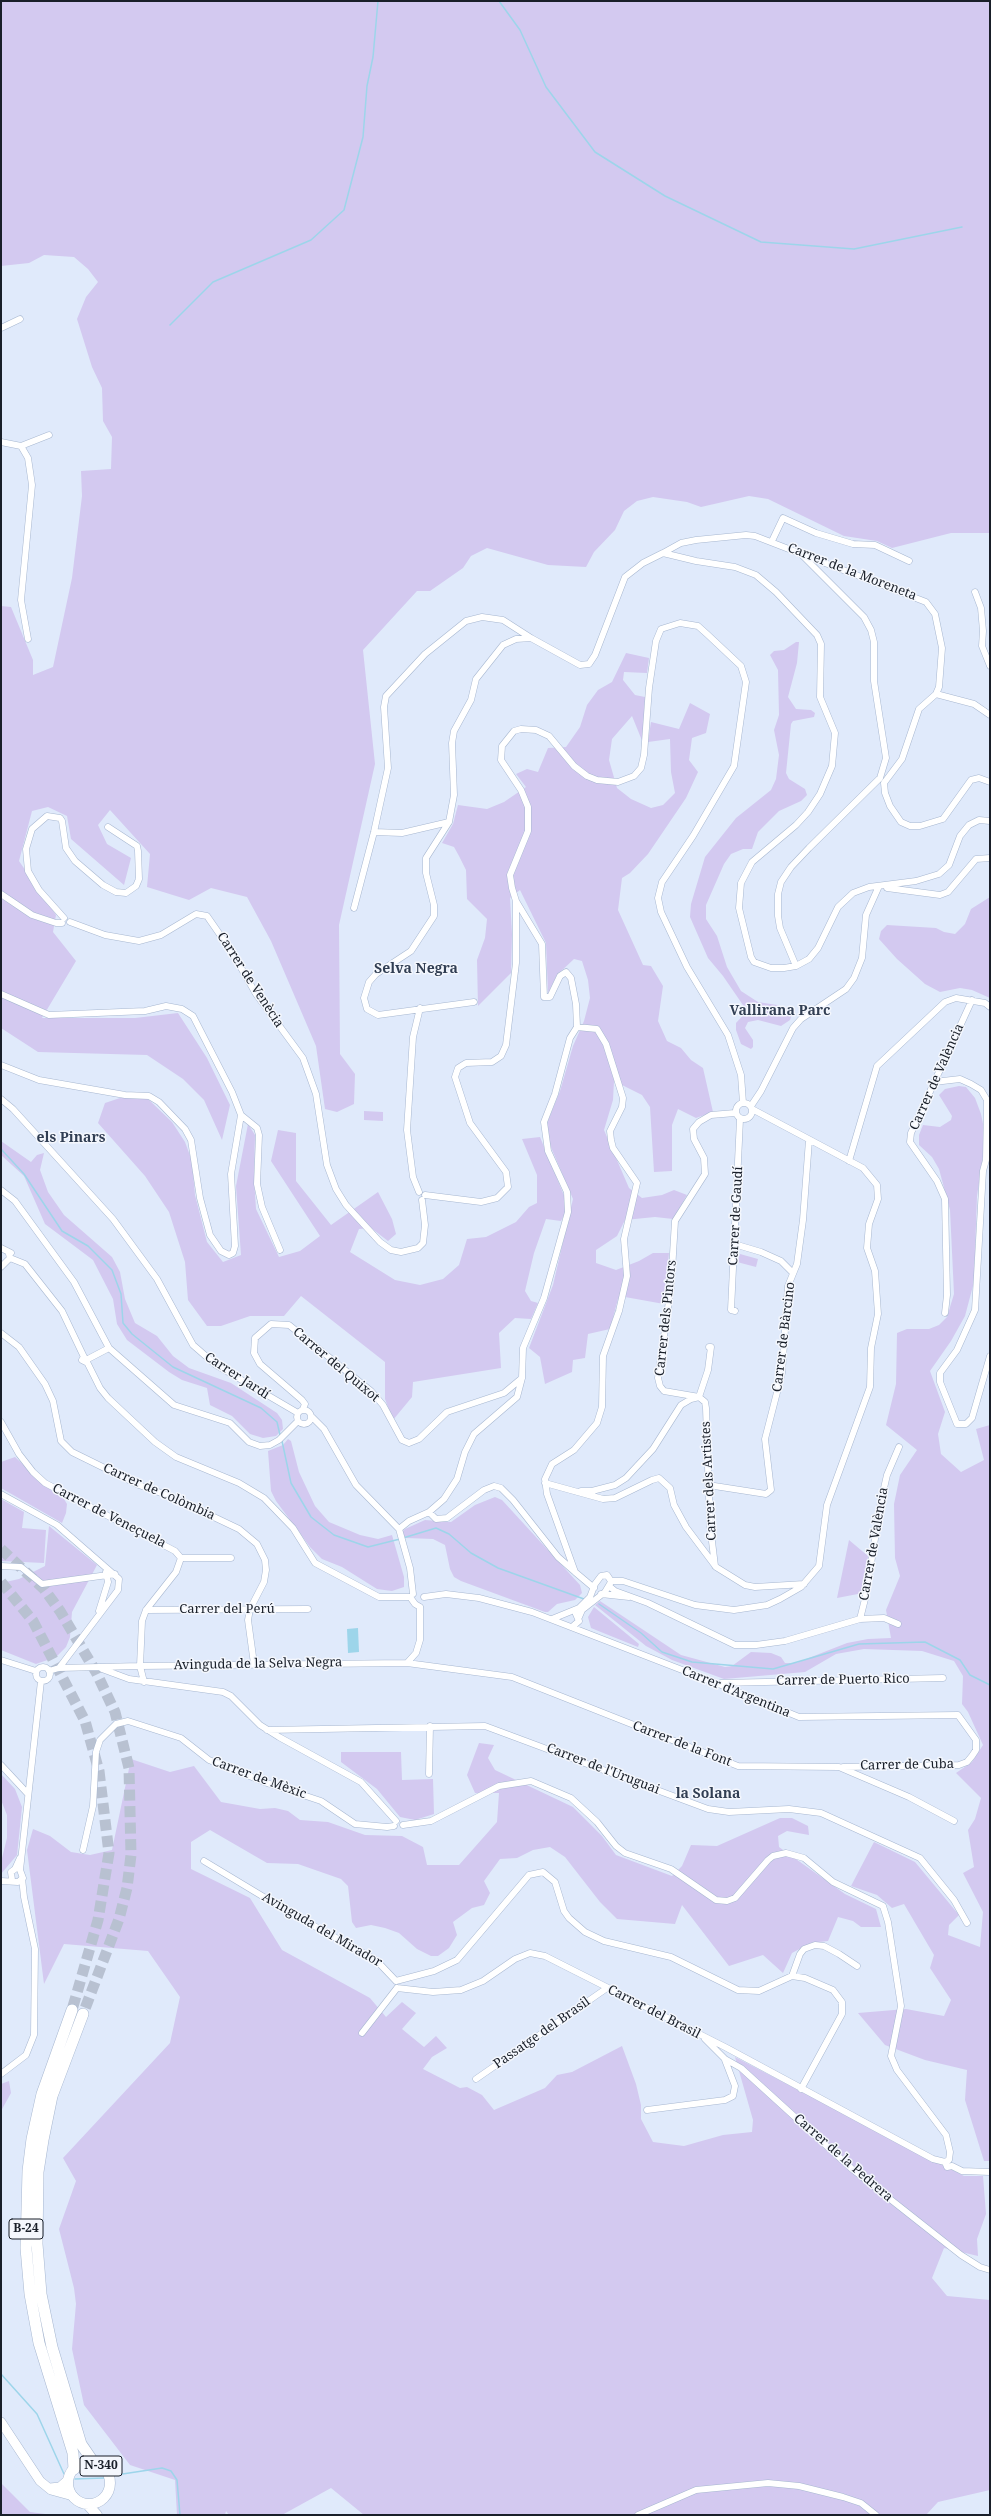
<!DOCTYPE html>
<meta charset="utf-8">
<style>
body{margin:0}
#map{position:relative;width:991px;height:2516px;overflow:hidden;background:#e0eafb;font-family:"Noto Serif",serif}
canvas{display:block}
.frame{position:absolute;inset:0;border:2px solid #191f29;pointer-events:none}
</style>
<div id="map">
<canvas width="991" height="2516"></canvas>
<div class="frame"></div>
</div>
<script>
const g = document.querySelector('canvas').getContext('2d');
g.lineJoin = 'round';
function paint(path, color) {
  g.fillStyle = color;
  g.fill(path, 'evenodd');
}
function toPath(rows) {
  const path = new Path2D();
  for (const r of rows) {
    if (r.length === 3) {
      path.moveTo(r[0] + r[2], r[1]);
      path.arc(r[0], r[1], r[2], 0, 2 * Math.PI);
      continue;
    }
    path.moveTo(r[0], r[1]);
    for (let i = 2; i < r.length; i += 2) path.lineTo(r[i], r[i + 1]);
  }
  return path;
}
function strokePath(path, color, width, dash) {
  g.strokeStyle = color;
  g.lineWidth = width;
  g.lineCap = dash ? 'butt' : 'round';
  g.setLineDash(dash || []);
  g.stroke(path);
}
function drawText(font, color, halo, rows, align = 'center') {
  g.font = font + ' "Noto Serif",serif';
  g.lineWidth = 3;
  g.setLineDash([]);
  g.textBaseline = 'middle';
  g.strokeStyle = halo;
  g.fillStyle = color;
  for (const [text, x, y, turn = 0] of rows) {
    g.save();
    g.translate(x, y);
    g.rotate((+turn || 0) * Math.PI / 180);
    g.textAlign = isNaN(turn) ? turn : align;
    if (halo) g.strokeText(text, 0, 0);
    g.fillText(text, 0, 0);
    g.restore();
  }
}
paint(toPath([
 [1,1,990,1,990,533,951,533,892,548,877,541,844,536,768,499,749,496,701,507,687,502,653,497,637,501,624,511,615,530,594,552,586,567,548,565,487,548,471,556,463,568,430,591,417,591,363,650,375,764,339,925,340,1054,355,1074,354,1104,337,1112,325,1109,316,1046,271,941,247,897,211,888,189,900,147,887,150,854,110,810,98,825,107,844,131,858,124,885,71,839,67,816,48,807,32,811,19,861,56,915,53,932,76,961,42,1018,135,1018,178,1013,207,1058,230,1105,222,1140,204,1100,183,1079,147,1055,38,1052,1,1028,1,606,11,607,33,660,33,675,53,667,72,578,82,496,81,471,111,469,112,437,103,421,102,388,92,367,77,319,86,297,98,282,88,269,74,257,44,255,29,263,1,266],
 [796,642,799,642,797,663,788,697,796,709,811,710,815,713,814,717,793,721,791,724,786,773,789,779,805,789,807,795,801,801,779,811,758,832,752,849,743,849,731,854,724,864,706,905,706,919,717,936,727,967,741,991,758,1002,777,1005,793,1011,790,1020,781,1026,758,1020,748,1022,745,1028,753,1040,753,1047,751,1049,741,1044,736,1030,736,1023,746,1012,745,1008,723,976,708,958,690,917,691,904,705,857,736,818,771,790,776,779,779,755,774,730,779,715,778,670,770,655,774,651,784,650],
 [626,653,649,658,647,673,624,672,623,680,635,695,645,697,643,743,632,716,612,739,609,760,617,788,631,799,651,808,663,805,675,793,671,772,670,739,648,742,651,722,679,729,690,703,710,714,706,733,692,738,689,760,698,772,686,798,648,854,630,873,622,878,618,910,643,965,651,966,663,986,658,1021,667,1041,681,1048,691,1060,703,1068,713,1112,696,1118,678,1109,672,1125,672,1171,654,1172,650,1107,642,1095,614,1081,613,1100,604,1130,629,1188,642,1198,662,1195,674,1190,687,1195,673,1219,655,1217,625,1220,617,1236,596,1250,596,1263,616,1270,639,1261,653,1253,669,1253,664,1304,625,1297,618,1299,610,1329,588,1334,585,1358,573,1360,572,1372,545,1384,540,1357,529,1348,553,1285,573,1199,550,1145,547,1123,560,1091,573,1046,584,1021,590,998,588,980,582,961,574,959,557,975,548,993,546,943,520,890,510,898,512,934,511,973,478,1006,477,960,485,938,487,919,467,899,466,870,459,856,454,847,442,843,453,824,458,805,487,809,504,802,526,787,516,774,527,769,538,772,548,748,566,747,580,727,587,705,598,690,612,682],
 [990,897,990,998,972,990,960,988,940,992,925,984,897,959,879,939,881,931,887,925,936,928,944,932,955,934,965,924,971,909],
 [959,1086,966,1087,975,1098,981,1114,985,1133,984,1150,977,1196,974,1282,965,1316,951,1341,930,1371,945,1412,938,1434,941,1454,961,1472,984,1460,976,1429,990,1425,990,2161,984,2161,965,2100,967,2070,925,2060,885,2045,858,2013,906,2009,944,2016,951,2000,930,1968,934,1955,904,1904,892,1908,877,1895,851,1886,874,1842,915,1862,959,1915,949,1925,948,1935,980,1947,983,1912,963,1873,974,1867,968,1830,975,1819,981,1798,956,1773,972,1762,983,1745,968,1712,962,1704,963,1676,954,1661,922,1651,864,1649,836,1654,805,1672,724,1679,672,1660,646,1646,595,1605,600,1601,681,1655,725,1667,732,1666,751,1652,771,1653,781,1657,785,1663,796,1663,847,1643,868,1639,891,1638,886,1610,900,1576,895,1558,894,1504,900,1475,917,1450,886,1425,896,1384,897,1333,907,1329,929,1329,939,1325,947,1317,954,1294,950,1210,939,1169,932,1157,919,1145,919,1135,923,1125,940,1127,951,1120,952,1116,939,1095,945,1089],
 [123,1097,148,1099,172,1122,185,1142,192,1161,195,1195,207,1242,223,1262,241,1255,236,1186,248,1124,255,1135,254,1178,256,1209,279,1257,300,1251,320,1236,271,1161,278,1130,296,1133,296,1181,331,1225,378,1192,392,1219,396,1234,388,1241,371,1228,359,1229,350,1252,395,1280,420,1285,443,1279,459,1265,467,1239,486,1237,516,1222,529,1207,537,1203,537,1175,522,1139,540,1137,565,1198,565,1213,561,1221,546,1219,534,1253,525,1291,531,1301,538,1303,531,1319,515,1318,499,1333,501,1368,413,1382,412,1397,393,1420,385,1399,385,1362,301,1296,284,1316,250,1316,221,1326,207,1326,188,1300,185,1262,169,1212,145,1176,98,1123,105,1103],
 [364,1111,383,1112,383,1121,364,1120],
 [1,1141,31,1162,37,1155,44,1153,40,1170,48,1192,64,1215,112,1257,120,1272,125,1299,135,1323,157,1336,173,1356,189,1368,231,1383,277,1413,282,1420,283,1429,276,1436,263,1438,250,1434,232,1416,210,1405,207,1388,182,1380,169,1372,127,1340,117,1324,113,1299,93,1260,45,1224,24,1176,1,1155],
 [740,1254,758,1259,756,1267,737,1262],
 [288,1439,291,1441,299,1472,315,1506,329,1522,360,1535,378,1539,392,1535,404,1577,404,1587,392,1591,377,1589,342,1567,322,1559,310,1547,276,1501,271,1491,268,1451,283,1445],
 [15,1457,54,1493,64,1499,67,1504,66,1513,62,1523,1,1488,1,1462],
 [495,1497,502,1500,580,1585,582,1593,575,1600,557,1604,548,1612,545,1612,461,1581,454,1577,450,1569,445,1545,433,1539,406,1538,403,1536,402,1532,405,1529,425,1520,451,1522,475,1505],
 [1,1499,24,1512,22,1528,46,1530,44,1563,1,1561],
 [49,1526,97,1565,72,1612,70,1637,66,1647,56,1657,36,1664,1,1650,1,1583,19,1579,45,1566],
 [849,1540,868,1556,863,1593,837,1598],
 [594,1607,639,1644,638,1647,591,1628,588,1617],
 [479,1743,494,1745,488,1758,495,1770,573,1807,602,1836,616,1855,672,1876,682,1866,691,1845,717,1846,780,1818,792,1818,808,1826,809,1835,787,1831,778,1836,779,1847,845,1894,876,1909,881,1927,861,1927,853,1921,838,1917,828,1941,811,1943,792,1953,783,1973,763,1955,729,1966,682,1905,675,1924,617,1919,600,1902,565,1857,550,1847,533,1850,517,1858,500,1859,484,1881,490,1893,484,1905,472,1908,453,1922,457,1935,449,1948,438,1956,431,1956,417,1949,399,1933,385,1928,371,1925,356,1928,352,1922,348,1886,341,1879,298,1864,267,1863,210,1830,191,1842,191,1869,250,1898,282,1950,370,1998,386,2017,402,2002,416,2013,402,2029,424,2047,436,2036,447,2048,432,2057,423,2069,460,2088,467,2087,482,2095,494,2110,545,2088,557,2075,572,2072,622,2046,636,2084,641,2105,641,2119,653,2142,684,2146,723,2135,752,2132,753,2120,735,2057,964,2176,983,2176,986,2214,977,2239,978,2256,944,2248,932,2278,947,2296,990,2300,990,2490,938,2502,926,2515,364,2515,331,2488,282,2515,229,2515,226,2511,225,2515,177,2515,175,2480,130,2465,84,2405,72,2349,76,2304,74,2288,59,2229,76,2181,63,2158,170,2043,180,1997,148,1951,64,1944,44,1984,27,1850,33,1829,50,1836,71,1852,90,1855,112,1850,131,1759,170,1772,194,1766,221,1802,260,1809,275,1808,288,1811,300,1820,328,1822,365,1835,402,1836,423,1847,427,1865,459,1865,497,1822,499,1793,475,1793,467,1775],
 [341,1752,401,1752,402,1780,433,1779,434,1814,415,1820,400,1817,377,1789,341,1762],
 [1,1774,15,1789,22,1807,17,1855,1,1874,1,1862,7,1838,7,1815,1,1800],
 [9,2081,11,2093,1,2111,1,2084],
 [1,2483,30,2512,53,2515,1,2515]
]), '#d3c9f0');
paint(toPath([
 [358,1628,359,1652,348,1653,347,1629]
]), '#9dd5ea');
strokePath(toPath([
 [499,1,520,30,546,87,595,152,665,196,761,242,854,249,962,227],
 [170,325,213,282,311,240,344,210,363,137,367,86,373,57,378,1],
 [1,1149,24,1174,62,1231,88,1246,112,1270,121,1294,123,1323,132,1334,173,1367,261,1408,277,1422,280,1435],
 [282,1441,291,1483,311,1517,334,1535,368,1547,400,1539],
 [403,1538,436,1528,449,1534,471,1553,498,1568,584,1599],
 [599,1604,641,1633,662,1652,692,1662,773,1669,859,1644,925,1642,960,1660,970,1675,990,1685],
 [1,2257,1,2283],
 [1,2374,37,2414,64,2474],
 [116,2475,162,2468,171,2471,177,2480,180,2515],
 [75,2479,104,2478]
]), '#9dd5ea', 1.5);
strokePath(toPath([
 [1,1549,44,1589,60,1611,96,1672,115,1712,129,1768,131,1855,127,1888,119,1919,83,2014],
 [1,1582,33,1621,85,1721,99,1771,109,1853,98,1920,72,2010]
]), '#b8c1d1', 11, [11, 5.5]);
const street = toPath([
 [1,328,20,319],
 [1,442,21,446,28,458,32,485,21,600,28,639],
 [21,446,49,435],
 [772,541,783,518,816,533,853,544,875,545,909,561],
 [663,553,681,543,696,540,746,535,755,536,926,602,935,614,942,648,939,687,936,694,919,709,902,759,884,783,885,793,890,806,901,822,910,826,920,826,943,819,971,780,979,778,990,782],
 [975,592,981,608,983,631,982,646,990,666],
 [936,694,974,704,990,715],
 [374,832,402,833,449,822],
 [887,888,940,895,948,892,976,859,990,858],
 [1,894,32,915,56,923,62,923],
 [354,908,374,832,388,768,384,707,386,696,425,654,466,621,482,617,503,620,531,638],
 [64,918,39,890,28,871,26,849,32,829,47,816,60,818,62,821,66,848,75,861,103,885,116,892,126,893,136,886,139,879,138,851,137,846,108,827],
 [70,922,105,935,139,941,161,935,196,914,207,916,232,952,256,994,303,1058,316,1094,327,1165,336,1189,346,1205,380,1242,391,1250,401,1252,418,1248,423,1243,425,1225,422,1200],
 [796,966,780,928,778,916,778,894,781,882,791,867,809,848,880,778,886,758,874,681,874,642,871,630,864,617,800,553],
 [1,994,49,1015,145,1011,166,1006,182,1009,193,1016,232,1092,241,1115,231,1174,235,1246,233,1253,229,1255,221,1251,210,1235,200,1198,191,1140,185,1129,159,1102,149,1096,125,1095,39,1080,1,1065],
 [474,1002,378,1015,367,1009,364,998,369,982,376,974,411,951,434,916,434,905,426,873,426,858,449,822,454,795,452,743,454,731,471,700,476,679,503,645,516,639,531,638,580,665,589,664,595,655,625,577,643,563,663,553,696,561,735,567,756,575,776,592,817,635,821,644,820,697,835,733,832,766,820,794,808,812,796,825,752,862,741,883,739,908,751,957,754,962,771,968,784,968,796,966,809,959,818,948,838,907,853,893,869,887,916,881,939,874,949,865,960,836,969,825,979,820,990,821],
 [577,1027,597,1029,606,1044,623,1098,622,1107,610,1131,611,1140,613,1148,637,1183,624,1239,627,1276,619,1311,603,1356,602,1407,597,1423,574,1450,552,1464,545,1479,547,1494,575,1572,594,1588],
 [934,1082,960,1079,971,1084,981,1090,987,1100,987,1109,986,1160,983,1171,975,1310,957,1350,940,1373,940,1382,957,1424,966,1424,972,1418,990,1356],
 [1,1099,13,1109,113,1219,157,1279,193,1345,216,1365,298,1413],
 [744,1111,8],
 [751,1106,761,1091,793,1028,801,1019,846,989,854,978,862,958,866,915,879,886],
 [241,1115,257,1128,259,1135,257,1184,262,1207,280,1250],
 [849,1161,877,1066,945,1002,956,998,985,1003,990,1007],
 [1,1190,15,1201,74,1282,109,1348,174,1405,230,1423,249,1442,260,1446,270,1445,279,1440,298,1421],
 [419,1192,413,1177,407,1130,413,1037,420,1008],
 [425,1195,481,1202,497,1198,508,1187,506,1172,470,1123,455,1077,458,1068,466,1063,492,1062,501,1056,506,1045,516,963,516,901],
 [734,1244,761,1252,781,1261,793,1273],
 [1,1248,11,1253],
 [9,1254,10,1258,25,1264,62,1311,84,1357],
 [1,1267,10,1258],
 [735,1311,731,1310,740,1119],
 [945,1313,947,1295,945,1199,937,1181,910,1142,911,1133,972,1000],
 [1,1333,19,1347,45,1384,53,1401,61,1441,72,1452,139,1485,172,1497,218,1519,239,1529,257,1544,265,1560,266,1570,264,1582,250,1609,248,1620,254,1664],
 [709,1347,711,1347,708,1370,699,1397,705,1402,706,1408,710,1525,715,1566],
 [84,1357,82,1360,86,1362,88,1359,109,1348],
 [87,1362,100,1388,108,1398,155,1442,176,1457,239,1483,264,1498,293,1528,315,1563,379,1597,410,1597],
 [303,1409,305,1404,302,1400,260,1364,254,1353,255,1338,271,1324,289,1325,371,1391,383,1405,402,1440,409,1443,419,1439,447,1412,504,1393,522,1378],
 [304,1417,7],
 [312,1417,324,1429,356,1485,399,1529,410,1568,413,1594],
 [1,1422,19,1454,33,1472,45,1483,175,1551,181,1558,176,1572,146,1610,142,1621,140,1666,144,1682],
 [545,1483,603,1499,615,1498,652,1480,659,1478,670,1488,674,1505,686,1527,716,1567,745,1585,755,1587,804,1584],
 [708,1485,766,1494,771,1490,765,1439,782,1373,788,1286,797,1264,803,1220,809,1140],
 [581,1491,592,1491,615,1485,626,1478,653,1449,681,1405,691,1399,699,1397,664,1391,660,1386,658,1378,671,1287,675,1221,705,1174,704,1158,694,1139,693,1129,699,1122,711,1115,735,1113],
 [1,1494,57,1525,119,1579,118,1590,59,1668],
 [429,1512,436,1519,447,1518,484,1490,494,1486,501,1488,513,1500,558,1557,574,1571],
 [399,1529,409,1521,429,1512,444,1499,457,1479,465,1452,474,1434,517,1397,522,1378,523,1348,544,1298,568,1212,567,1192,548,1151,544,1122,555,1094,570,1038,577,1027,576,1004,571,978,566,972,560,976,550,997,544,997,542,944,516,901,512,888,510,875,528,831,528,807,521,790,501,760,502,746,514,731,521,729,536,730,549,736,574,766,587,776,597,780,618,782,634,776,641,768,644,755,649,688,656,641,661,629,680,623,698,626,708,635,741,666,746,682,734,766,693,836,662,882,658,898,661,912,687,967,728,1035,741,1075,743,1103],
 [181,1558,231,1558],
 [1,1566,21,1567,42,1584,115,1574],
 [611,1581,623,1581,695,1605,734,1610,767,1605,780,1599,801,1587,819,1566,827,1505,870,1387,871,1348,878,1314,875,1271,867,1248,869,1224,878,1199,877,1185,863,1168,752,1109],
 [609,1586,615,1591,648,1603,735,1645,756,1645,785,1641,860,1619,884,1618,898,1624],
 [601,1594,629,1597],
 [410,1597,415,1604,420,1607],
 [424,1597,446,1594,479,1598,532,1612,721,1685,799,1717,958,1715,976,1740,976,1750,972,1756,967,1762,959,1765,843,1767],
 [146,1610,308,1609],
 [99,1611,108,1582,106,1572],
 [579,1617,582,1610,605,1592,611,1582],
 [552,1619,579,1608,590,1597,595,1584,601,1576,607,1575,611,1581],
 [860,1619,866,1595,881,1501,887,1475,899,1447],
 [572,1627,579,1621,576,1614],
 [1,1660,36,1671],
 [407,1663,416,1653,420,1640,420,1607],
 [43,1674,7],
 [102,1669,129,1679,223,1692,231,1696,260,1725,279,1737,361,1782,396,1821],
 [49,1671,59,1668,140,1666,407,1663,512,1677,738,1766,839,1767,909,1797,954,1821],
 [721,1683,943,1678],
 [267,1730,485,1726,708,1809,729,1812,789,1809,821,1813,920,1858,954,1900,967,1923],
 [1,1765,28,1794],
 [429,1774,430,1726],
 [403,1825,431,1821,499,1786,531,1781,571,1798,597,1822,616,1846,625,1853,671,1869,716,1900,727,1901,735,1898,768,1860,773,1856,786,1853,804,1858,833,1882,883,1906,888,1922,901,2006,891,2056,897,2070,946,2135,950,2152,949,2160,945,2162],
 [83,1850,93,1806,96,1752,100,1740,116,1724,128,1721,181,1738,209,1760,267,1783,321,1801,355,1824,387,1827,394,1826],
 [204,1861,287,1911,376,1960,396,1981],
 [12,1880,11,1872,15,1869,20,1858],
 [1,1881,18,1882,23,1878,20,1870,41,1681],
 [792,1976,800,1954,804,1949,815,1945,824,1946,839,1954,857,1966],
 [396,1981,434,1971,457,1960,529,1875,543,1872,555,1882,564,1911,569,1918,585,1932,604,1941,671,1957,738,1990,759,1991,792,1976,805,1978,833,1990,842,2002,842,2014,801,2089],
 [397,1988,433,1992,461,1990,483,1981,515,1959,530,1953,545,1956,725,2047,933,2159,945,2162],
 [362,2033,397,1988],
 [705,2039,725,2059,741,2068,852,2169,961,2255,980,2267,990,2270],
 [1,2074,26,2055,34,2035,35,1949,24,1897,22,1878],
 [476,2079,607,1988],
 [647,2110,725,2100,733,2096,735,2086,725,2060],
 [945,2162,947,2167,952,2166,962,2171,990,2172],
 [638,2515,696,2490,768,2483,799,2486,843,2497,861,2503,876,2515]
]);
const secondary = toPath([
 [1,2422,40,2481,51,2490,73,2496],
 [50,2488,60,2487,68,2480]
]);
const primary = toPath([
 [89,2483,21],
 [87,2504,97,2515]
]);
const highway = toPath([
 [72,2010,42,2094,32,2139,28,2171,26,2248,30,2294,39,2343,73,2453,74,2469],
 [83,2014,52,2096,43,2140,38,2172,37,2244,41,2294,52,2347,81,2444,94,2463]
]);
strokePath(street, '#a7b7d0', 7);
strokePath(secondary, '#a7b7d0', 10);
strokePath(primary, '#a7b7d0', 11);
strokePath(highway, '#a7b7d0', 12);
strokePath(street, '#fff', 6);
strokePath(secondary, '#fff', 9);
strokePath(primary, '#fff', 10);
strokePath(highway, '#fff', 11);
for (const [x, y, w] of [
 [26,2229,34],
 [101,2466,42]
]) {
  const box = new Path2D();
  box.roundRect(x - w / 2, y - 10, w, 20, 3);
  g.fillStyle = '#f4f7fd';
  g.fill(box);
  strokePath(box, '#191f29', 1);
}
drawText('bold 12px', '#191f29', null, [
 ["B-24",26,2229],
 ["N-340",101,2466]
]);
drawText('13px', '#191f29', '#f4f7fd', [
 ["Carrer de la Moreneta",852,572,21],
 ["Carrer de Venècia",250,980,57],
 ["Carrer de València",937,1077,-66],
 ["Carrer de Gaudí",736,1216,-87],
 ["Carrer dels Pintors",666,1318,-84],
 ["Carrer de Bàrcino",784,1337,-83],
 ["Carrer del Quixot",336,1365,40],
 ["Carrer Jardí",237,1376,33],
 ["Carrer dels Artistes",709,1481,-93],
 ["Carrer de Colòmbia",159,1492,24],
 ["Carrer de Veneçuela",109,1516,27],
 ["Carrer de València",874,1544,-80],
 ["Carrer del Perú",227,1609],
 ["Avinguda de la Selva Negra",258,1664,-1],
 ["Carrer de Puerto Rico",843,1680,-1],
 ["Carrer d'Argentina",736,1692,22],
 ["Carrer de la Font",682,1744,21],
 ["Carrer de Cuba",907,1765,-1],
 ["Carrer de l'Uruguai",603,1769,21],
 ["Carrer de Mèxic",259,1778,20],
 ["Avinguda del Mirador",322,1930,30],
 ["Carrer del Brasil",654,2012,27],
 ["Passatge del Brasil",542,2033,-35],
 ["Carrer de la Pedrera",843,2158,41]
]);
drawText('bold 14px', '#313e53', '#f4f7fd', [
 ["Selva Negra",416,969],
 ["Vallirana Parc",780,1011],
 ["els Pinars",71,1138],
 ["la Solana",708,1794]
]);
</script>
